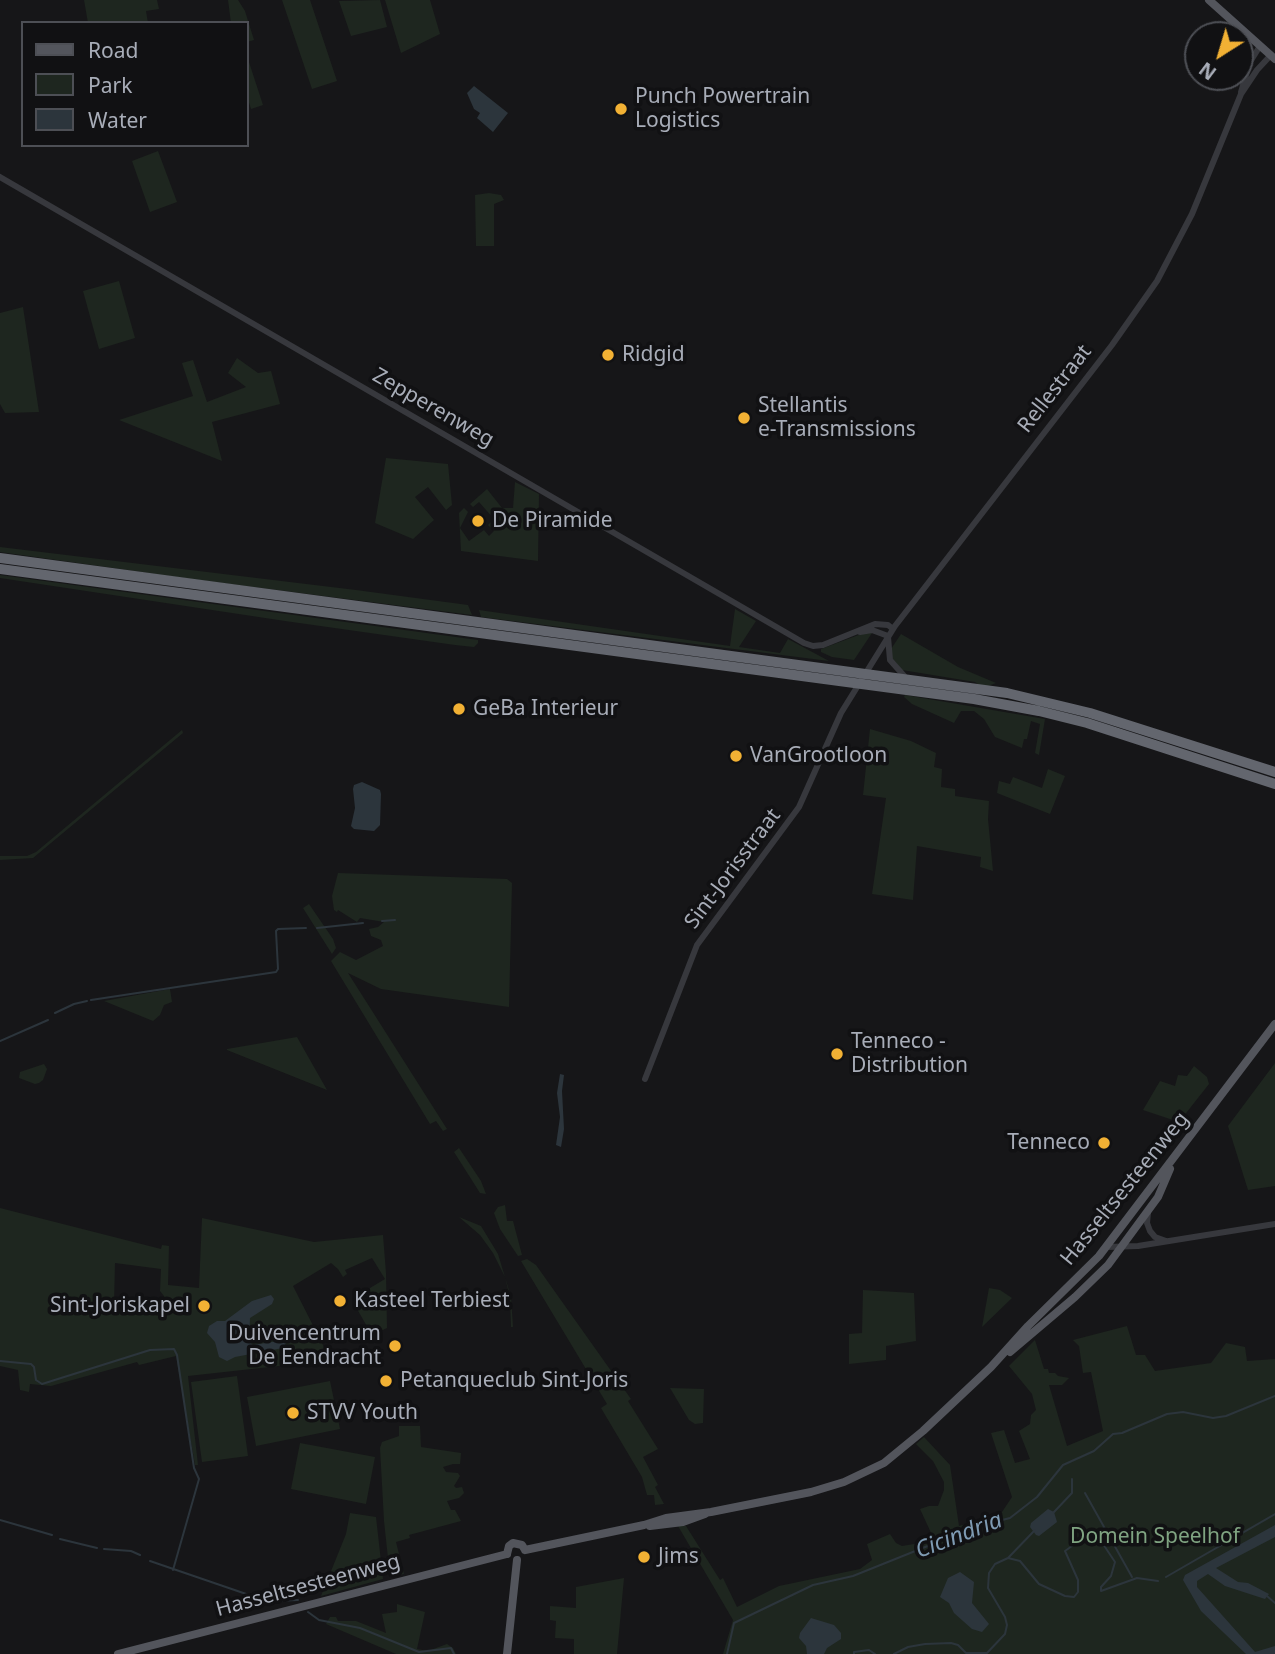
<!DOCTYPE html>
<style>
body{margin:0}
#map{position:relative;width:1275px;height:1654px;overflow:hidden;background:#161618;font-family:"Noto Sans",sans-serif}
canvas{display:block}
.legend{position:absolute;left:21px;top:21px;width:228px;height:126px;box-sizing:border-box;background:#111113;border:2px solid #4d4f55;margin:0;padding:9px 12px;list-style:none;font-size:21px;color:#a8adb8}
.legend li{display:flex;align-items:center;gap:14px;height:35px}
.legend b{width:35px;border:2px solid #4d4f55}
.north{position:absolute;left:1184px;top:21px;width:70px;height:70px;box-sizing:border-box;background:#111113;border:2px solid #4d4f55;border-radius:50%;rotate:217deg;font-size:19px;font-weight:700;line-height:28px;text-align:center;color:#a8adb8}
.north::after{content:'';display:block;margin:auto;width:24px;height:32px;background:#f2b134;clip-path:polygon(50% 0,100% 100%,50% 72%,0 100%)}
</style>
<div id="map">
<canvas width="1275" height="1654"></canvas>
<ul class="legend">
<li><b style="height:9px;background:#53555c"></b>Road</li>
<li><b style="height:19px;background:#1e261f"></b>Park</li>
<li><b style="height:19px;background:#2c353c"></b>Water</li>
</ul>
<div class="north">N</div>
</div>
<script>
const g = document.querySelector('canvas').getContext('2d');
g.lineJoin = 'round';
function paint(path, color) {
  g.fillStyle = color;
  g.fill(path, 'evenodd');
}
function toPath(rows) {
  const path = new Path2D();
  for (const r of rows) {
    path.moveTo(r[0], r[1]);
    for (let i = 2; i < r.length; i += 2) path.lineTo(r[i], r[i + 1]);
  }
  return path;
}
function strokePath(path, color, width, dash) {
  g.strokeStyle = color;
  g.lineWidth = width;
  g.lineCap = dash ? 'butt' : 'round';
  g.setLineDash(dash || []);
  g.stroke(path);
}
function drawText(font, color, halo, rows, align = 'center') {
  g.font = font + ' "Noto Sans",sans-serif';
  g.lineWidth = 7;
  g.setLineDash([]);
  g.textBaseline = 'middle';
  g.strokeStyle = halo;
  g.fillStyle = color;
  for (const [text, x, y, turn = 0] of rows) {
    g.save();
    g.translate(x, y);
    g.rotate((+turn || 0) * Math.PI / 180);
    g.textAlign = isNaN(turn) ? turn : align;
    if (halo) g.strokeText(text, 0, 0);
    g.fillText(text, 0, 0);
    g.restore();
  }
}
paint(toPath([
 [84,0,157,0,159,9,146,11,148,23,88,23],
 [228,0,238,0,245,11,254,40,247,42,247,23,231,23],
 [282,0,310,0,337,81,312,89],
 [380,0,387,27,351,36,339,1],
 [385,0,430,0,440,34,401,53],
 [247,56,263,105,251,109,247,96],
 [158,151,177,202,150,212,132,161],
 [489,193,501,195,504,200,494,204,494,246,476,246,475,195],
 [119,281,135,338,99,349,83,291],
 [23,307,39,412,5,413,0,404,0,313],
 [237,358,258,373,271,371,280,404,212,422,222,461,119,420,193,396,182,363,193,360,207,402,246,387,228,373],
 [386,458,448,464,452,505,446,510,428,487,415,497,434,520,413,539,375,523],
 [515,482,539,494,538,561,461,551,459,513,464,508,468,512,460,528,469,541,484,530,489,536,494,531,488,525,494,519,479,502,473,507,470,504,487,489,502,508,513,508],
 [0,547,356,590,468,605,472,615,191,579,0,552],
 [0,575,478,640,478,643,474,647,455,645,285,621,0,578],
 [735,609,756,621,739,647,780,653,788,639,829,661,481,617,479,610,730,646],
 [864,633,872,633,854,660,832,657,821,652,821,649],
 [901,634,958,667,996,683,988,686,979,685,975,682,902,670,892,658,891,649],
 [905,695,1045,719,1039,755,1035,753,1040,724,1031,721,1027,739,1024,739,1022,748,995,737,984,719,974,711,961,711,954,723,912,704,904,697],
 [870,729,911,741,936,753,934,767,942,769,941,787,955,789,955,796,989,801,988,819,993,871,980,867,981,857,917,846,913,900,872,894,886,798,863,795],
 [182,730,183,733,33,858,0,860,0,856,27,856,36,852],
 [1048,769,1065,776,1050,814,997,793,999,781,1010,784,1013,777,1042,788],
 [338,873,507,879,512,883,509,1007,381,989,348,973,447,1129,443,1131,436,1121,430,1124,331,961,340,952,356,960,383,946,381,940,371,936,369,929,378,927,384,922,360,918,357,922,338,910,337,912,334,910,332,896],
 [309,904,333,939,336,948,332,954,303,908],
 [170,989,172,1002,164,1005,160,1015,153,1021,104,1001],
 [297,1037,327,1090,227,1050,227,1049],
 [1275,1063,1275,1186,1248,1190,1228,1126],
 [44,1064,47,1069,43,1080,39,1083,35,1084,19,1078,20,1072],
 [1194,1066,1207,1077,1209,1084,1179,1122,1143,1110,1160,1081,1175,1086,1178,1075,1187,1076],
 [459,1148,481,1181,486,1194,480,1193,454,1152],
 [505,1205,507,1221,513,1221,522,1255,518,1256,500,1229,494,1213,498,1207],
 [0,1208,161,1249,162,1245,169,1246,168,1285,199,1288,202,1218,314,1242,383,1235,386,1273,387,1328,372,1335,357,1309,369,1302,370,1288,385,1279,372,1258,345,1270,347,1274,343,1277,338,1269,331,1263,293,1286,327,1353,288,1360,288,1365,188,1376,198,1465,195,1465,176,1356,139,1365,137,1362,51,1386,30,1384,29,1392,20,1390,18,1370,0,1366],
 [115,1263,161,1269,160,1291,164,1296,163,1304,154,1307,153,1312,114,1305],
 [459,1217,481,1226,498,1254,511,1297,513,1327,511,1327,510,1298,505,1277,493,1253,480,1235],
 [527,1259,536,1265,631,1399,628,1401,658,1449,643,1457,658,1485,655,1487,664,1504,655,1505,654,1495,647,1495,642,1477,601,1408,607,1404,521,1261],
 [989,1288,1000,1290,1012,1298,982,1327],
 [863,1290,914,1293,916,1341,886,1346,886,1360,849,1364,849,1334,862,1333],
 [1127,1326,1136,1355,1145,1355,1155,1371,1211,1363,1226,1343,1245,1347,1247,1361,1275,1359,1275,1654,723,1654,733,1620,678,1526,686,1526,720,1580,723,1578,737,1607,779,1586,860,1569,872,1560,867,1544,890,1534,896,1543,902,1546,914,1544,932,1535,920,1509,929,1506,938,1506,944,1490,944,1482,933,1461,916,1444,924,1437,950,1465,959,1526,994,1516,1002,1512,1012,1497,991,1433,1004,1430,1015,1463,1030,1459,1019,1431,1030,1424,1031,1415,1036,1410,1032,1394,1009,1366,1035,1340,1044,1369,1048,1369,1049,1373,1055,1373,1058,1376,1069,1378,1062,1385,1049,1385,1067,1446,1103,1431,1091,1372,1083,1373,1079,1346,1073,1340],
 [237,1376,248,1456,202,1462,191,1382],
 [330,1381,340,1429,256,1446,247,1397],
 [670,1388,704,1389,703,1423,695,1424,689,1420],
 [399,1426,420,1426,421,1447,461,1453,460,1464,453,1464,443,1467,446,1472,458,1473,460,1476,454,1486,456,1488,462,1487,464,1493,459,1498,447,1501,451,1510,455,1510,461,1521,409,1535,410,1538,396,1542,404,1574,390,1577,384,1521,380,1448,382,1442,399,1436],
 [300,1443,375,1457,366,1504,291,1489],
 [350,1513,376,1517,383,1579,321,1596,346,1534],
 [624,1578,617,1654,574,1654,574,1639,555,1638,556,1621,550,1620,550,1606,576,1608,576,1587],
 [397,1604,425,1612,417,1649,428,1651,447,1644,453,1648,456,1654,396,1654,326,1624,330,1617,336,1617,338,1621,356,1621,386,1633,382,1614,397,1612]
]), '#1e261f');
paint(toPath([
 [474,86,508,113,493,132,477,118,480,113,474,109,467,93],
 [362,782,380,790,381,794,380,825,374,831,354,829,351,826,355,808,353,789,354,785],
 [560,1074,564,1075,562,1091,564,1129,561,1147,556,1145,560,1117,557,1093],
 [271,1295,274,1299,272,1304,250,1318,249,1342,253,1345,284,1340,286,1343,283,1348,235,1357,227,1361,219,1357,215,1342,207,1333,209,1326,217,1321,225,1321,252,1301],
 [1048,1509,1054,1512,1057,1522,1039,1536,1036,1535,1030,1527,1031,1523],
 [1275,1525,1275,1537,1216,1568,1238,1582,1248,1583,1269,1594,1265,1599,1225,1586,1208,1574,1197,1581,1197,1587,1255,1652,1275,1646,1275,1654,1246,1654,1201,1611,1183,1580,1185,1575],
 [960,1572,974,1582,972,1603,989,1624,982,1632,972,1629,954,1613,949,1603,940,1597,948,1578],
 [811,1618,834,1625,841,1633,841,1639,827,1648,824,1654,807,1654,806,1646,799,1638,800,1633]
]), '#2c353c');
strokePath(toPath([
 [382,921,395,920],
 [317,928,363,923],
 [91,1000,276,972,278,969,276,931,278,929,306,928],
 [55,1013,74,1004,87,1001],
 [0,1041,48,1020],
 [0,1361,31,1364,34,1367,36,1380,42,1384,150,1350,174,1349,177,1355,194,1468,199,1479,173,1570],
 [1085,1493,1132,1577],
 [1054,1512,1072,1493,1072,1479],
 [0,1520,52,1535],
 [60,1539,97,1548],
 [104,1549,131,1551,140,1555],
 [1008,1558,1035,1530],
 [150,1561,255,1597,271,1601,298,1600],
 [1166,1577,1275,1514],
 [1267,1596,1275,1603],
 [308,1612,319,1620,360,1628,419,1652,451,1648,454,1654],
 [727,1654,734,1623,813,1585,853,1576,975,1527,1010,1518,1037,1497,1063,1465,1094,1451,1113,1434,1122,1433,1167,1414,1183,1412,1213,1418,1226,1416,1275,1396],
 [854,1654,854,1652,869,1650,875,1654],
 [894,1654,908,1647,925,1644,951,1643,958,1645,966,1653,987,1653,1005,1634,1007,1625,1005,1617,988,1588,989,1573,995,1564,1008,1558,1020,1561,1039,1584,1065,1596,1074,1597,1078,1592,1078,1580,1065,1551,1086,1536,1094,1537,1103,1544,1115,1562,1111,1576,1101,1587,1101,1591,1137,1578,1158,1581]
]), '#2c353c', 2);
strokePath(toPath([
 [1241,92,1250,62,1260,46],
 [0,177,804,643,813,646,823,645,875,624,888,625,893,629],
 [860,632,872,630,888,636],
 [888,637,890,660,906,678],
 [645,1079,697,945,799,807,841,713,895,626,1112,345,1157,281,1192,214,1241,94,1257,70,1271,55],
 [1148,1213,1147,1223,1150,1231,1155,1237,1166,1241],
 [1107,1247,1138,1246,1275,1224]
]), '#37383d', 6);
strokePath(toPath([
 [1209,0,1275,59],
 [1010,1352,1075,1297,1108,1265,1158,1197,1170,1169],
 [650,1526,683,1522,705,1514],
 [525,1550,644,1525,666,1518,711,1512,811,1492,844,1482,884,1463,923,1431,991,1367,1028,1326,1099,1256,1275,1024],
 [507,1554,509,1546,513,1543,522,1545,525,1550],
 [118,1654,507,1554],
 [507,1654,517,1560]
]), '#53555c', 8);
strokePath(toPath([
 [0,558,1007,693,1090,713,1275,772],
 [0,569,974,699,1039,711,1087,723,1275,784]
]), '#63666e', 10);
for (const [x, y, r, color] of [
 [621,109,7,"#f2b134"],
 [608,355,7,"#f2b134"],
 [744,418,7,"#f2b134"],
 [478,521,7,"#f2b134"],
 [459,709,7,"#f2b134"],
 [736,756,7,"#f2b134"],
 [837,1054,7,"#f2b134"],
 [1104,1143,7,"#f2b134"],
 [340,1301,7,"#f2b134"],
 [204,1306,7,"#f2b134"],
 [395,1346,7,"#f2b134"],
 [386,1381,7,"#f2b134"],
 [293,1413,7,"#f2b134"],
 [644,1557,7,"#f2b134"]
]) {
  const dot = new Path2D();
  dot.arc(x, y, r, 0, 2 * Math.PI);
  g.fillStyle = color;
  g.fill(dot);
  strokePath(dot, '#111113', 2.5);
}
drawText('21px', '#a8adb8', '#111113', [
 ["Punch Powertrain",635,97],
 ["Logistics",635,121],
 ["Ridgid",622,355],
 ["Stellantis",758,406],
 ["e-Transmissions",758,430],
 ["De Piramide",492,521],
 ["GeBa Interieur",473,709],
 ["VanGrootloon",750,756],
 ["Tenneco -",851,1042],
 ["Distribution",851,1066],
 ["Tenneco",1090,1143,"right"],
 ["Kasteel Terbiest",354,1301],
 ["Sint-Joriskapel",190,1306,"right"],
 ["Duivencentrum",381,1334,"right"],
 ["De Eendracht",381,1358,"right"],
 ["Petanqueclub Sint-Joris",400,1381],
 ["STVV Youth",307,1413],
 ["Jims",658,1557]
], 'left');
drawText('21px', '#a8adb8', '#111113', [
 ["Rellestraat",1055,389,-52],
 ["Zepperenweg",433,408,30],
 ["Sint-Jorisstraat",733,869,-53],
 ["Hasseltsesteenweg",1125,1189,-51],
 ["Hasseltsesteenweg",308,1586,-15]
]);
drawText('21px', '#7fa381', '#111113', [
 ["Domein Speelhof",1155,1537]
]);
drawText('italic 23px', '#7f9bb3', '#111113', [
 ["Cicindria",959,1536,-21]
]);
</script>
